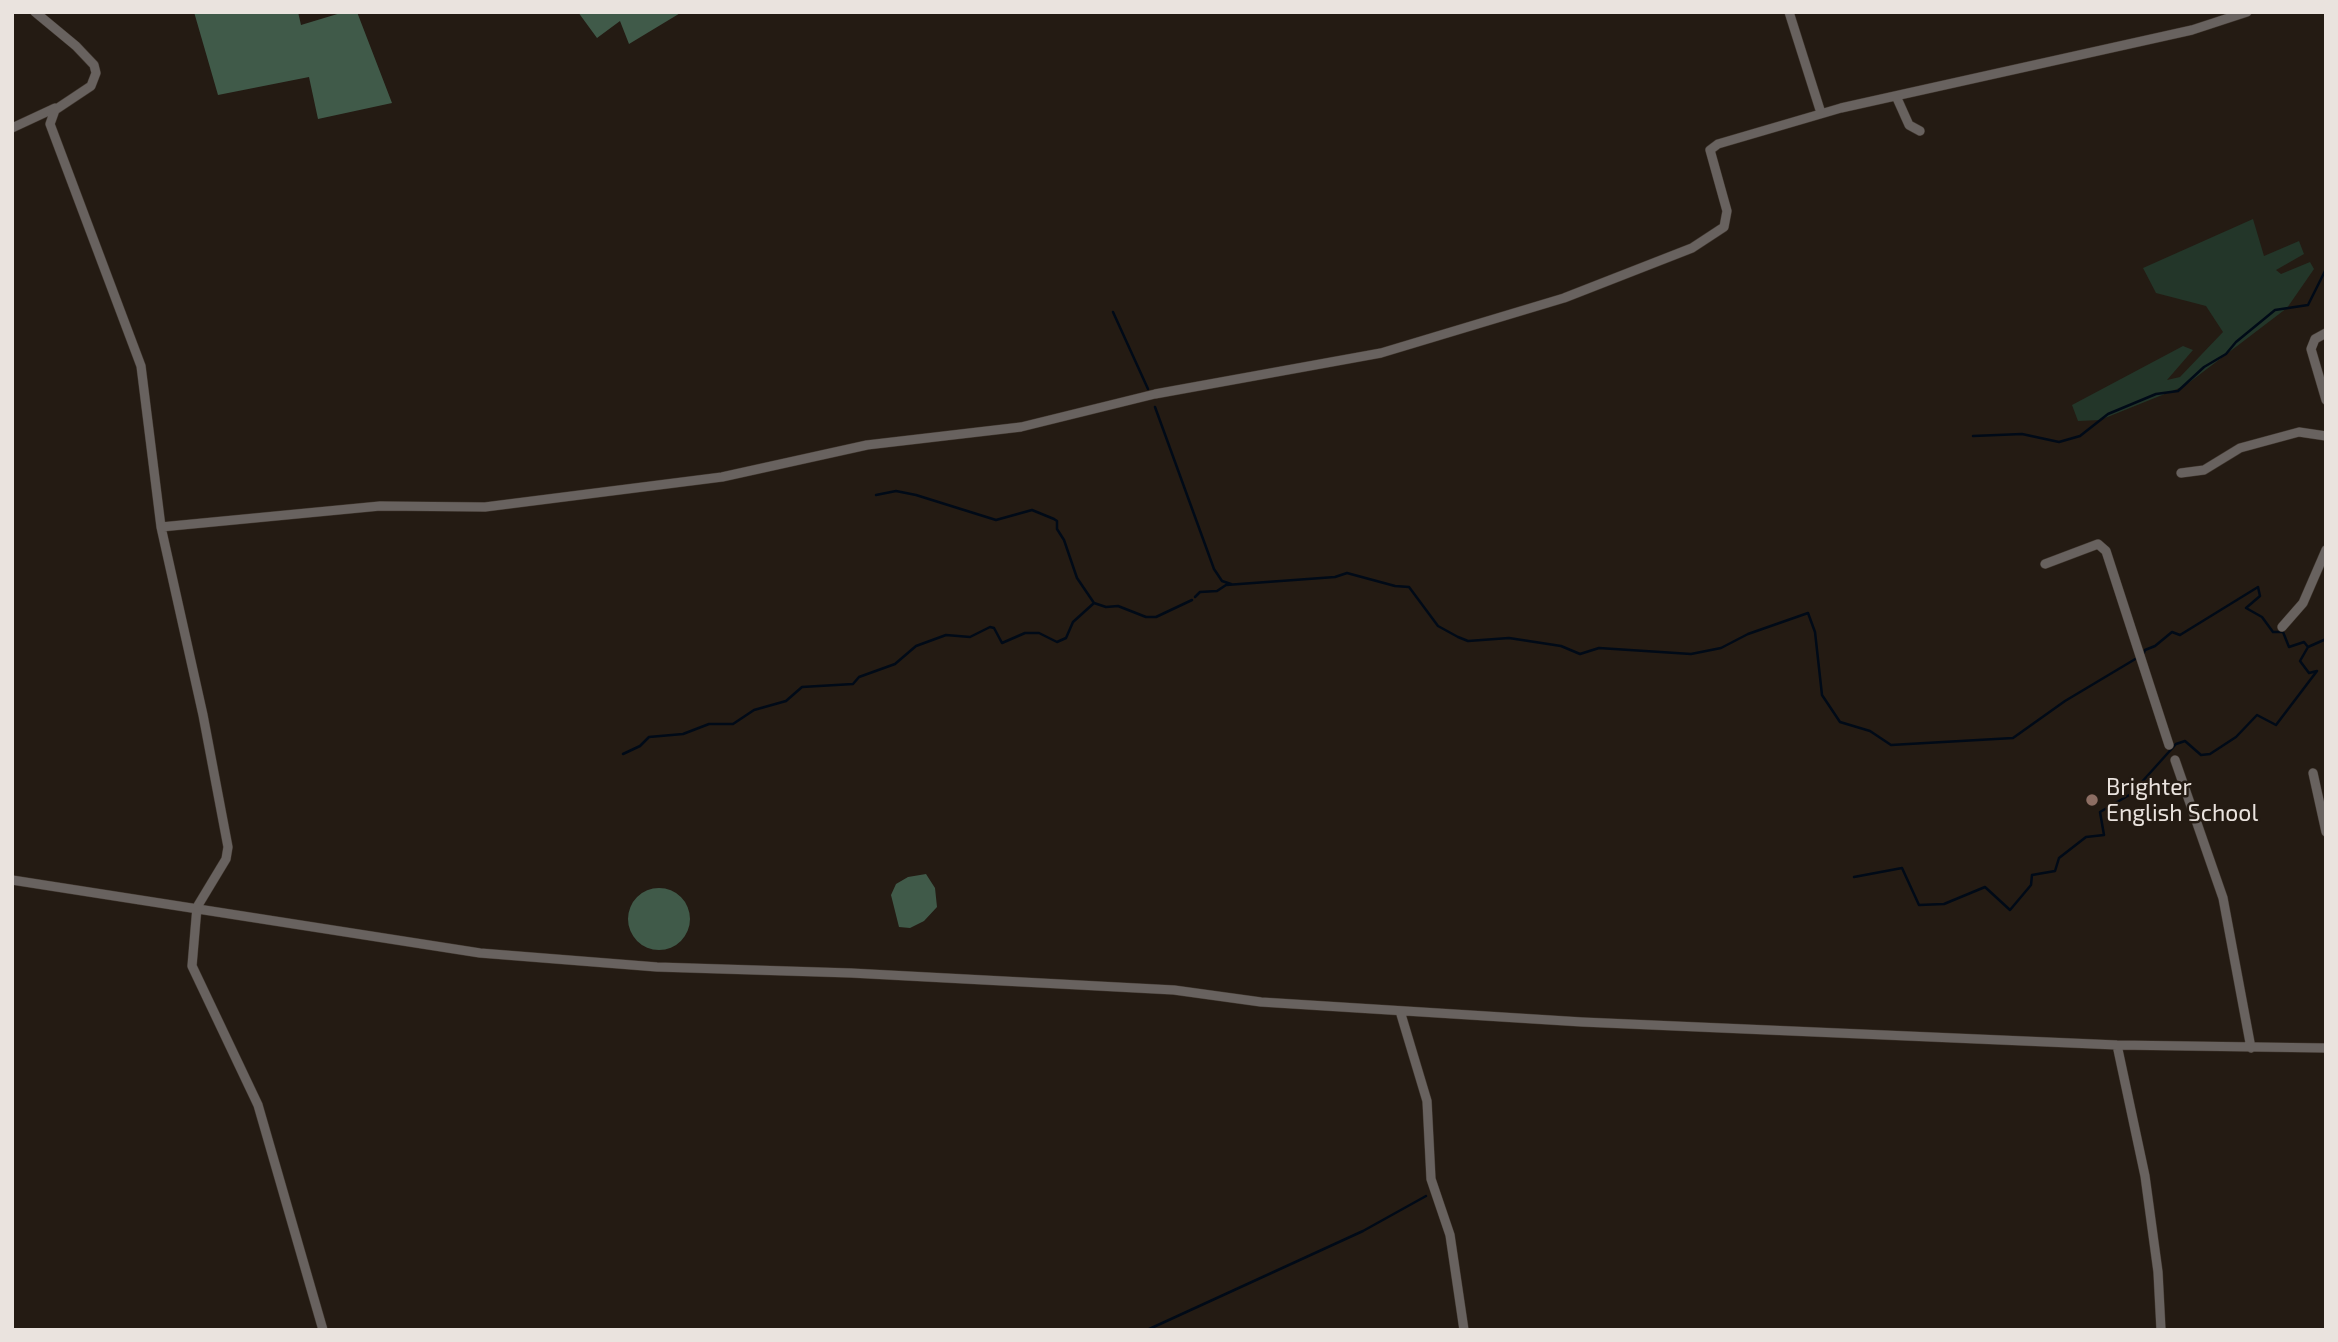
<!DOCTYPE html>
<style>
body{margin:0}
#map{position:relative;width:2338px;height:1342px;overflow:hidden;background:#241b13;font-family:"Exo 2",sans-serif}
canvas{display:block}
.frame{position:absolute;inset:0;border:14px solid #eae3de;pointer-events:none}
</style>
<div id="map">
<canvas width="2338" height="1342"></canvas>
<div class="frame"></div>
</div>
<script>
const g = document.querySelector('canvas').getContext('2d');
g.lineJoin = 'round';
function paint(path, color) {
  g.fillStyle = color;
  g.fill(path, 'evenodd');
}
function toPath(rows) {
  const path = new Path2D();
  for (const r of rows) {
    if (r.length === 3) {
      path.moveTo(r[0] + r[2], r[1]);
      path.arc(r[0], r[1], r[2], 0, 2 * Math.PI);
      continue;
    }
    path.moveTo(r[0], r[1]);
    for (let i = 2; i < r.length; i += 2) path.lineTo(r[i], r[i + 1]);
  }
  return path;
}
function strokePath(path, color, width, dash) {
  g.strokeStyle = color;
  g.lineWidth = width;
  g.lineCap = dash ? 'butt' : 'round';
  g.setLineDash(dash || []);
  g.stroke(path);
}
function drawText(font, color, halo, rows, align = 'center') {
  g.font = font + ' "Exo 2",sans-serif';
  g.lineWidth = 5;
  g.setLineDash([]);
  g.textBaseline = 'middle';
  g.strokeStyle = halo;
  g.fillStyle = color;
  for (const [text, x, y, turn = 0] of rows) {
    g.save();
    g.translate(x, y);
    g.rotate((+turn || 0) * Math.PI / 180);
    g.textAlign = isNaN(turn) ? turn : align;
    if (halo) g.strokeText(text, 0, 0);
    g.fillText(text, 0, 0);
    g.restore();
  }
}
paint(toPath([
 [2253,219,2264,256,2299,241,2304,254,2276,270,2281,274,2310,262,2314,269,2287,308,2178,391,2182,387,2100,420,2078,421,2072,405,2183,346,2193,350,2167,380,2180,377,2223,332,2206,306,2156,293,2143,268]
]), '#233629');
paint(toPath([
 [194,12,298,12,301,25,344,12,357,12,392,103,318,119,309,77,218,95],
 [578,12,682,12,629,44,620,21,597,38],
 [926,874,935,888,937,907,924,921,910,928,899,927,891,895,896,884,908,877],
 [659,919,31]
]), '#405a49');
strokePath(toPath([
 [1113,312,1148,389],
 [1155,407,1214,569,1222,581,1231,584],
 [1973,436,2022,434,2059,442,2080,436,2108,414,2156,394,2178,391,2204,367,2226,354,2236,342,2275,310,2308,305,2326,269],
 [876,495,896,491,916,495,996,520,1032,510,1054,519,1057,521,1057,529,1064,540,1077,578,1094,603],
 [1195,597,1200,592,1217,591,1226,585,1335,577,1347,573,1395,586,1409,587,1438,626,1458,637,1468,641,1509,638,1561,646,1580,654,1599,648,1691,654,1721,648,1748,634,1808,613,1815,632,1822,695,1840,722,1870,731,1891,745,2013,738,2065,701,2137,658],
 [2143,655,2145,650,2155,646,2172,632,2180,635,2258,587,2260,596,2246,608,2262,617,2273,632,2283,632,2289,647,2304,642,2308,647],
 [623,754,640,746,649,737,683,734,709,724,733,724,754,710,786,701,802,687,853,684,859,677,895,664,916,646,946,635,970,637,990,627,994,628,1002,643,1025,633,1039,633,1057,642,1066,638,1073,622,1094,603,1106,607,1118,606,1146,617,1156,617,1192,600],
 [1854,877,1902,868,1919,905,1944,904,1985,887,2010,910,2031,885,2032,875,2055,871,2059,858,2086,837,2104,835,2100,812,2131,794,2176,744,2185,741,2201,755,2210,754,2236,737,2257,715,2276,725,2317,671,2309,673,2300,661,2308,647,2326,639],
 [1147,1330,1363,1231,1426,1196]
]), '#000a17', 2.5);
const street = toPath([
 [35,12,76,46,94,65,96,73,91,86,55,110,50,124,141,366,161,527,203,715,228,847,226,859,197,907,192,966,258,1105,323,1330],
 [1789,12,1821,113],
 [1896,96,1909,125,1920,131],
 [12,128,55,108],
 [2326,333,2315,339,2311,349,2326,400],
 [2181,473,2204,470,2240,448,2299,432,2326,436],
 [161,527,380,506,485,507,722,477,867,445,1021,427,1155,394,1381,353,1564,298,1692,248,1724,227,1727,211,1710,150,1718,144,1841,108,2192,30,2247,12],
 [2045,564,2098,544,2106,551,2169,745],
 [2282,627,2303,603,2326,550],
 [2175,760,2223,898,2251,1048],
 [2313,773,2326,832],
 [12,880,480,953,657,967,851,973,1174,990,1261,1002,1582,1022,2117,1045,2326,1048],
 [1400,1011,1427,1101,1431,1179,1450,1235,1464,1330],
 [2117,1045,2145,1176,2158,1272,2161,1330]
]);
strokePath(street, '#40372f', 10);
strokePath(street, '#68625f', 9);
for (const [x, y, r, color] of [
 [2092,800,7,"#8d6e63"]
]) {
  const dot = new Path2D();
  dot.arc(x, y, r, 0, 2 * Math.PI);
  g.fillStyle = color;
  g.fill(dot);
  strokePath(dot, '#241b13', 2.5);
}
drawText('23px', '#eae3de', '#241b13', [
 ["Brighter",2106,787],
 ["English School",2106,813]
], 'left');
</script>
